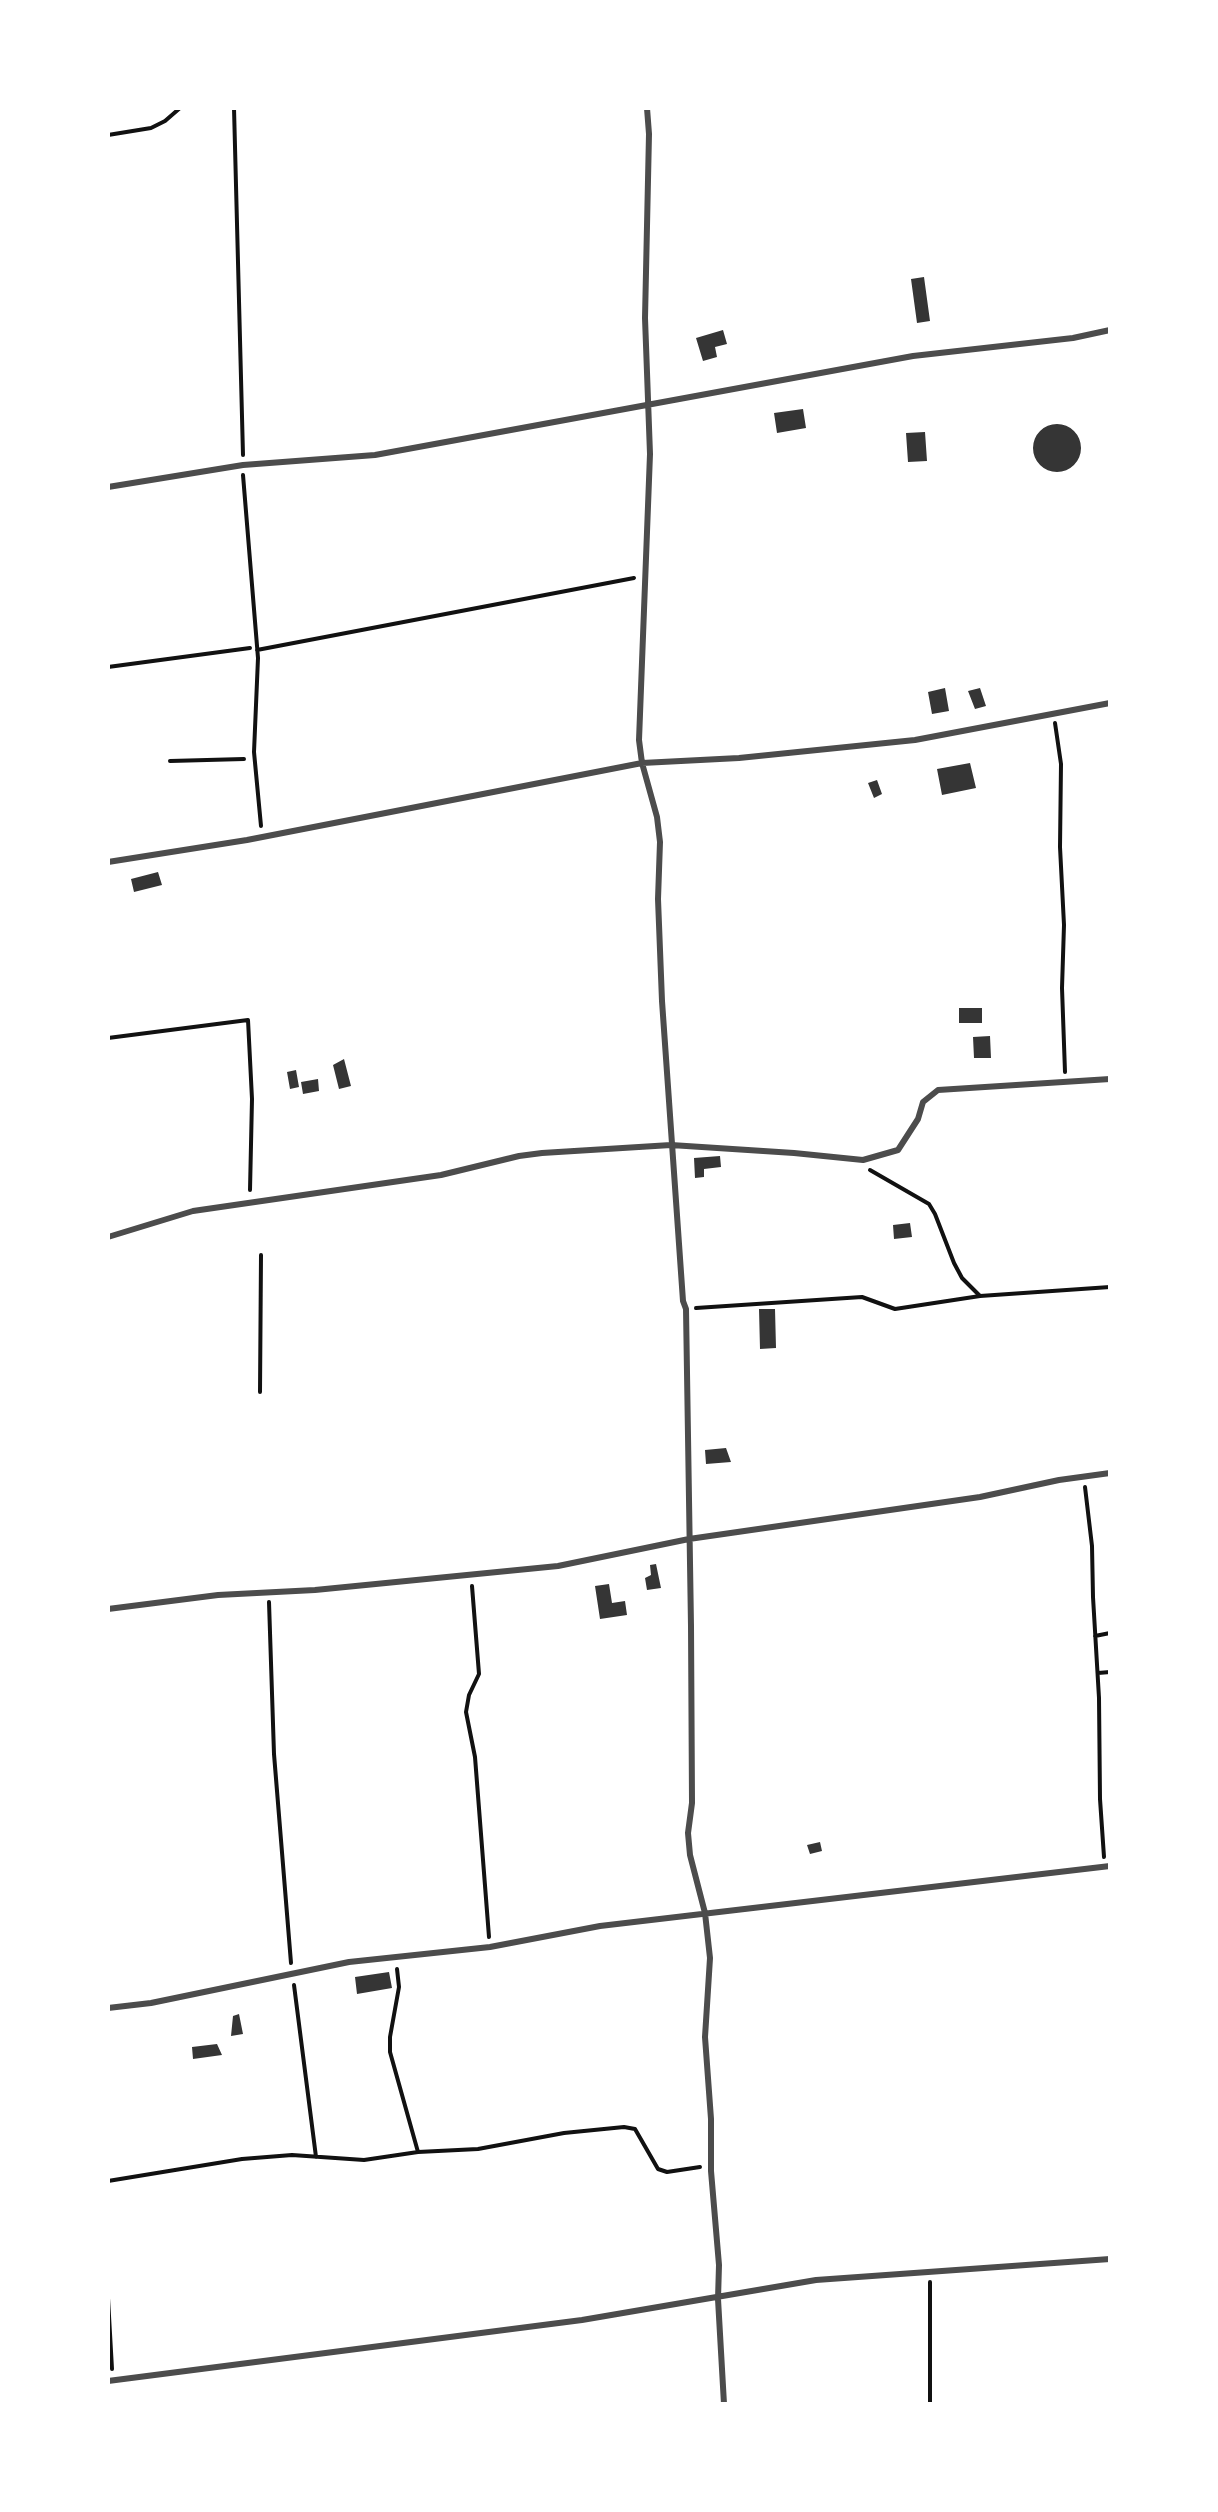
<!DOCTYPE html>
<style>
body{margin:0}
#map{position:relative;width:1218px;height:2512px;overflow:hidden;background:#fff;font-family:Poppins,sans-serif}
canvas{display:block}
.frame{position:absolute;inset:0;border:110px solid #fff;pointer-events:none}
</style>
<div id="map">
<canvas width="1218" height="2512"></canvas>
<div class="frame"></div>
</div>
<script>
const g = document.querySelector('canvas').getContext('2d');
g.lineJoin = 'round';
function paint(path, color) {
  g.fillStyle = color;
  g.fill(path, 'evenodd');
}
function toPath(rows) {
  const path = new Path2D();
  for (const r of rows) {
    if (r.length === 3) {
      path.moveTo(r[0] + r[2], r[1]);
      path.arc(r[0], r[1], r[2], 0, 2 * Math.PI);
      continue;
    }
    path.moveTo(r[0], r[1]);
    for (let i = 2; i < r.length; i += 2) path.lineTo(r[i], r[i + 1]);
  }
  return path;
}
function strokePath(path, color, width, dash) {
  g.strokeStyle = color;
  g.lineWidth = width;
  g.lineCap = dash ? 'butt' : 'round';
  g.setLineDash(dash || []);
  g.stroke(path);
}
paint(toPath([
 [924,277,930,321,917,323,911,279],
 [723,330,727,344,715,347,717,357,703,361,696,338],
 [803,409,806,428,777,433,774,413],
 [1057,448,24],
 [925,432,927,461,908,462,906,433],
 [945,688,949,711,932,714,928,692],
 [980,688,986,706,975,709,968,691],
 [970,763,976,788,942,795,937,769],
 [877,780,882,794,874,798,868,783],
 [158,872,162,885,134,892,131,879],
 [959,1008,982,1008,982,1023,959,1023],
 [990,1036,991,1058,974,1058,973,1037],
 [344,1059,351,1086,339,1089,333,1065],
 [296,1070,299,1087,290,1089,287,1072],
 [318,1079,319,1091,303,1094,301,1082],
 [720,1156,721,1167,704,1169,704,1177,695,1178,694,1158],
 [910,1223,912,1237,894,1239,893,1225],
 [759,1309,775,1309,776,1348,760,1349],
 [726,1448,731,1462,706,1464,705,1450],
 [656,1564,661,1588,647,1590,645,1578,651,1575,650,1565],
 [609,1584,612,1603,625,1601,627,1615,600,1619,595,1586],
 [820,1842,822,1851,810,1854,807,1845],
 [389,1972,392,1988,357,1994,355,1977],
 [239,2014,243,2034,231,2036,233,2016],
 [217,2044,222,2055,193,2059,192,2047]
]), '#353535');
strokePath(toPath([
 [234,108,243,455],
 [108,135,151,128,165,121,180,108],
 [243,475,258,658,254,752,261,826],
 [257,650,634,578],
 [108,667,250,648],
 [1055,723,1061,764,1060,847,1064,925,1062,988,1065,1072],
 [170,761,244,759],
 [108,1038,248,1020,252,1099,250,1190],
 [870,1170,929,1204,935,1214,954,1263,962,1278,980,1296],
 [696,1308,862,1297,895,1309,980,1296,1110,1287],
 [260,1392,261,1255],
 [1085,1487,1092,1546,1093,1597,1099,1698,1100,1799,1104,1857],
 [472,1586,479,1674,469,1695,466,1712,475,1757,489,1937],
 [269,1602,274,1754,291,1963],
 [1095,1636,1110,1633],
 [1098,1673,1110,1672],
 [397,1969,399,1987,390,2037,390,2052,418,2152],
 [294,1985,316,2157],
 [108,2181,242,2159,292,2155,364,2160,418,2152,478,2149,564,2133,624,2127,635,2129,658,2169,667,2172,700,2167],
 [930,2282,930,2404],
 [108,2298,112,2369]
]), '#111', 4);
strokePath(toPath([
 [647,108,649,134,645,318,650,454,639,740,642,763,657,817,660,842,658,899,662,1001,683,1301,686,1309,691,1626,692,1803,688,1833,690,1855,705,1913,710,1958,705,2037,711,2119,711,2171,719,2265,718,2299,724,2404],
 [108,487,243,465,375,455,913,356,1073,338,1110,330],
 [108,862,247,840,642,763,739,758,915,740,1110,703],
 [108,1237,193,1211,441,1175,519,1156,542,1153,671,1145,794,1153,863,1160,898,1150,918,1119,923,1102,938,1090,1110,1079],
 [108,1609,218,1595,315,1590,558,1566,689,1539,980,1497,1059,1480,1110,1473],
 [108,2008,151,2003,349,1962,490,1947,600,1926,1110,1866],
 [108,2381,582,2320,816,2280,1110,2259]
]), '#4c4c4c', 6);
</script>
